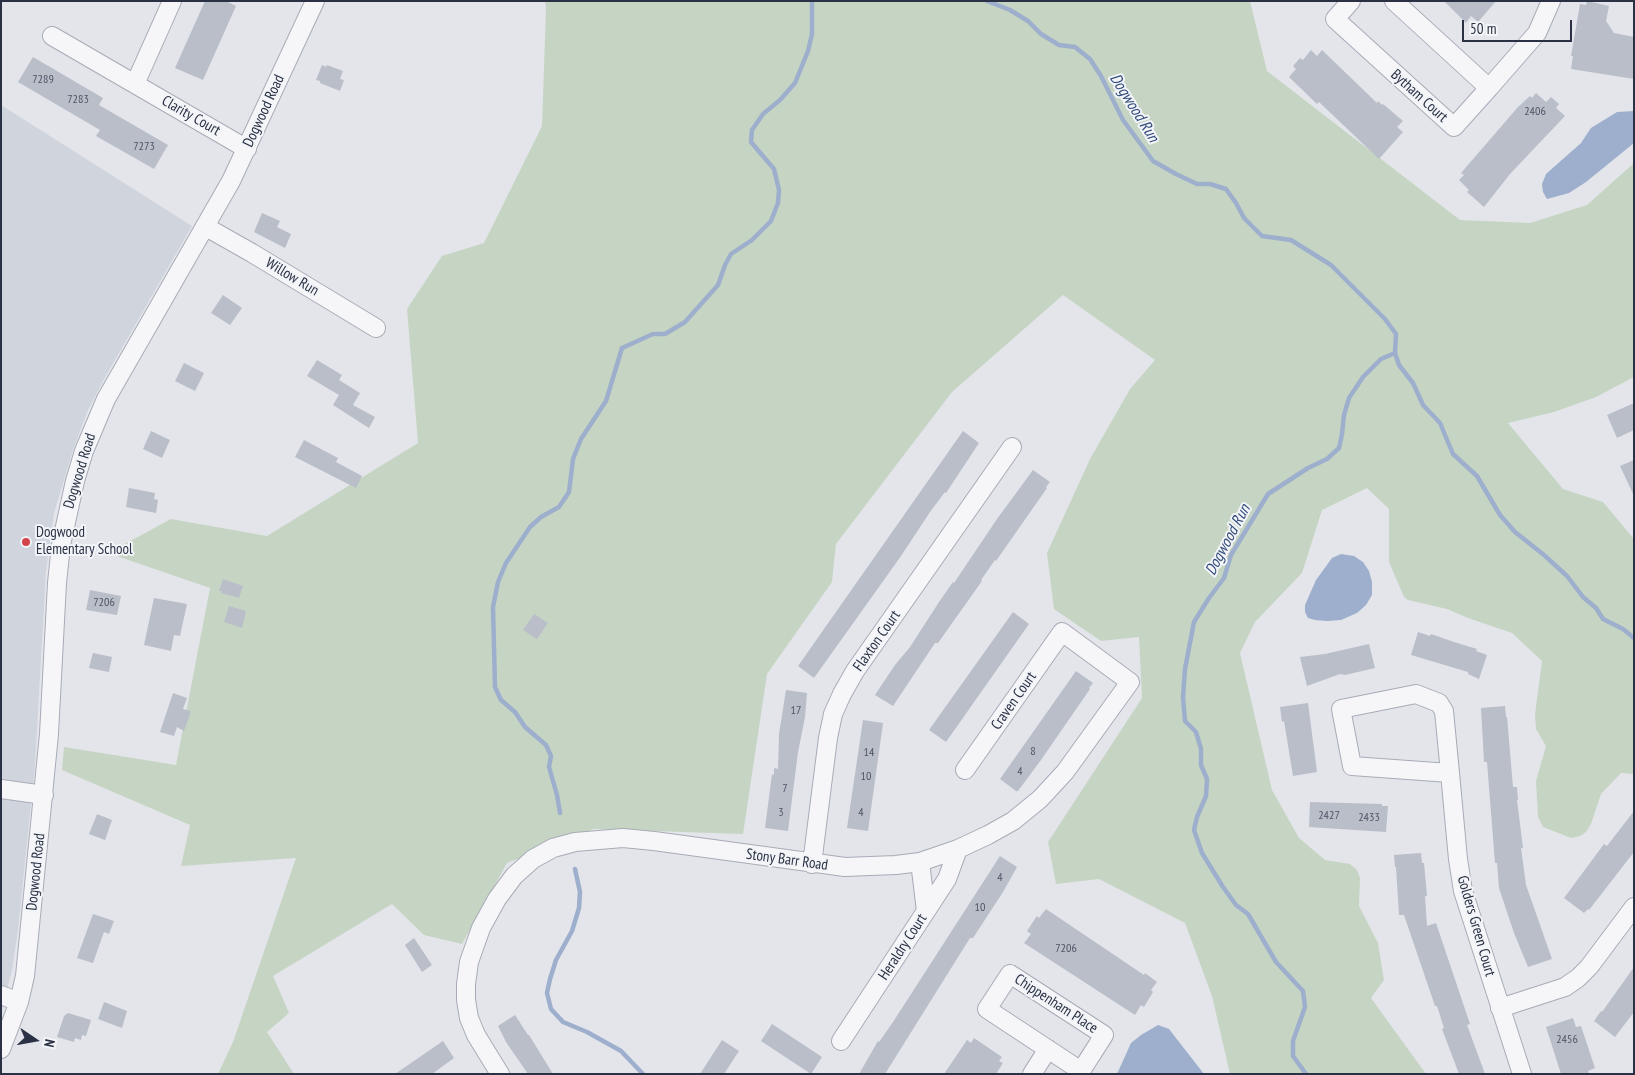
<!DOCTYPE html>
<style>
body{margin:0}
#map{position:relative;width:1635px;height:1075px;overflow:hidden;background:#e3e5eb;font-family:"PT Sans Narrow",sans-serif}
canvas{display:block}
.frame{position:absolute;inset:0;border:2px solid #2a3144;pointer-events:none}
.north{position:absolute;left:10px;top:1015px;width:50px;height:50px;-webkit-text-stroke:4px #f2f4f8;paint-order:stroke;rotate:102deg;font-size:14px;font-weight:700;line-height:20px;text-align:center;color:#2a3144}
.north::after{content:'';display:block;margin:auto;width:18px;height:22px;background:#2a3144;clip-path:polygon(50% 0,100% 100%,50% 72%,0 100%)}
.scale{position:absolute;left:1462px;top:20px;width:110px;height:22px;box-sizing:border-box;border:2px solid #2a3144;border-top:0;padding-left:6px;font-size:15px;line-height:18px;white-space:nowrap;color:#2a3144;-webkit-text-stroke:4px #f2f4f8;paint-order:stroke}
</style>
<div id="map">
<canvas width="1635" height="1075"></canvas>
<div class="frame"></div>
<div class="north">N</div>
<div class="scale">50 m</div>
</div>
<script>
const g = document.querySelector('canvas').getContext('2d');
g.lineJoin = 'round';
function paint(path, color) {
  g.fillStyle = color;
  g.fill(path, 'evenodd');
}
function toPath(rows) {
  const path = new Path2D();
  for (const r of rows) {
    path.moveTo(r[0], r[1]);
    for (let i = 2; i < r.length; i += 2) path.lineTo(r[i], r[i + 1]);
  }
  return path;
}
function strokePath(path, color, width, dash) {
  g.strokeStyle = color;
  g.lineWidth = width;
  g.lineCap = dash ? 'butt' : 'round';
  g.setLineDash(dash || []);
  g.stroke(path);
}
function drawText(font, color, halo, rows, align = 'center') {
  g.font = font + ' "PT Sans Narrow",sans-serif';
  g.lineWidth = 4;
  g.setLineDash([]);
  g.textBaseline = 'middle';
  g.strokeStyle = halo;
  g.fillStyle = color;
  for (const [text, x, y, turn = 0] of rows) {
    g.save();
    g.translate(x, y);
    g.rotate((+turn || 0) * Math.PI / 180);
    g.textAlign = isNaN(turn) ? turn : align;
    if (halo) g.strokeText(text, 0, 0);
    g.fillText(text, 0, 0);
    g.restore();
  }
}
paint(toPath([
 [1,105,192,226,103,381,88,410,73,450,54,513,46,571,35,765,18,930,12,970,1,1013]
]), '#d0d4dd');
paint(toPath([
 [545,1,1250,1,1267,71,1460,220,1530,223,1587,205,1634,163,1634,377,1596,397,1554,412,1508,423,1563,489,1603,502,1634,539,1634,774,1621,773,1601,794,1591,824,1586,832,1580,836,1571,838,1543,827,1538,817,1536,781,1546,746,1536,729,1535,714,1542,661,1512,633,1468,618,1447,609,1408,600,1404,597,1389,562,1389,509,1367,488,1322,510,1302,573,1255,622,1240,653,1272,790,1299,838,1325,860,1350,864,1357,870,1360,878,1359,906,1378,943,1384,980,1371,998,1426,1074,1230,1074,1212,996,1185,923,1099,879,1056,884,1048,842,1142,698,1139,637,1101,641,1054,609,1047,553,1090,459,1130,389,1155,360,1063,295,952,392,836,544,832,582,767,674,743,834,594,829,507,863,462,944,424,935,392,904,273,976,289,1013,267,1032,294,1074,218,1074,233,1042,296,858,181,866,190,825,62,770,64,747,176,765,210,588,108,553,171,519,267,536,418,443,407,309,442,256,484,243,542,126,546,8]
]), '#c6d5c3');
paint(toPath([
 [1634,111,1634,143,1586,182,1569,193,1547,199,1543,192,1542,184,1546,174,1581,143,1591,128,1617,112],
 [1341,554,1354,556,1363,562,1369,571,1372,582,1372,595,1366,605,1357,613,1341,620,1327,621,1315,620,1308,618,1305,612,1305,605,1316,580,1332,558],
 [1158,1025,1169,1029,1204,1074,1117,1074,1131,1043,1141,1035]
]), '#9dafcc');
strokePath(toPath([
 [987,1,1010,10,1028,21,1041,34,1059,45,1075,47,1090,59,1101,76,1123,120,1153,161,1176,174,1197,184,1210,184,1226,189,1236,203,1244,218,1262,236,1291,240,1331,265,1385,319,1396,334,1395,353,1381,359,1363,377,1349,398,1344,415,1342,434,1339,448,1327,459,1308,468,1268,494,1231,555,1224,578,1209,598,1194,622,1185,669,1183,697,1185,721,1196,732,1201,749,1201,765,1207,779,1206,796,1197,817,1194,830,1202,853,1223,887,1236,905,1248,914,1276,962,1303,991,1305,1007,1293,1041,1293,1056,1306,1074],
 [1395,353,1399,365,1413,383,1423,405,1440,423,1453,454,1477,476,1500,515,1515,532,1544,555,1567,576,1583,597,1596,608,1603,619,1623,629,1634,638],
 [560,813,557,795,549,767,551,756,546,745,525,727,515,712,501,700,495,687,493,607,498,582,506,563,530,527,541,517,559,507,569,492,573,459,581,439,606,401,622,348,653,334,665,334,685,322,718,285,725,265,731,254,752,240,771,221,778,203,779,190,774,169,751,142,752,130,763,114,780,100,795,83,808,51,812,34,812,1],
 [575,869,580,892,579,908,572,931,556,960,550,979,547,993,551,1009,563,1022,587,1032,621,1051,643,1074]
]), '#9dafcc', 4.5);
paint(toPath([
 [205,1,226,1,236,6,203,80,175,68],
 [1444,1,1496,1,1478,22,1471,16,1466,23],
 [1587,1,1609,6,1606,21,1614,33,1634,37,1634,79,1571,69,1573,56,1571,56,1580,4,1586,5],
 [1311,50,1317,56,1322,50,1377,103,1378,101,1382,105,1383,104,1403,121,1397,127,1403,132,1379,159,1319,102,1317,104,1289,77,1296,69,1293,66,1300,58,1303,60],
 [33,57,103,98,99,105,168,145,154,169,96,136,100,130,18,82],
 [322,65,326,67,327,65,343,71,340,79,344,80,340,91,320,83,320,81,316,80],
 [1536,93,1546,102,1551,97,1559,104,1556,108,1565,116,1510,174,1484,207,1467,192,1469,190,1459,180,1464,175,1461,173,1518,107,1530,96,1532,98],
 [262,213,280,221,277,227,291,234,285,248,254,232],
 [223,295,242,308,230,325,211,313],
 [317,360,342,375,339,380,360,393,353,405,375,417,369,428,333,405,339,395,307,376],
 [184,363,204,373,195,391,175,381],
 [1634,403,1634,430,1617,438,1607,415],
 [151,431,170,440,162,458,143,449],
 [963,431,979,443,946,493,945,492,930,512,901,556,814,678,798,666],
 [304,440,338,458,336,462,362,476,356,488,295,457],
 [1634,460,1634,496,1620,466],
 [1033,470,1050,482,1046,487,1047,488,996,561,995,560,981,580,982,581,938,643,935,643,893,706,875,695,895,665,910,647,939,602,953,582,954,583,997,519],
 [129,488,155,493,154,499,158,500,156,513,126,507],
 [223,579,243,586,239,598,221,593,222,591,219,591],
 [90,590,121,596,117,615,86,610],
 [154,598,187,604,180,636,174,635,171,651,144,645],
 [229,606,246,611,242,628,224,622],
 [1013,612,1029,624,946,742,929,730],
 [534,614,548,623,537,639,523,630],
 [1418,632,1430,636,1431,634,1454,642,1477,649,1476,651,1487,655,1479,679,1468,674,1468,672,1411,655],
 [1369,644,1375,668,1345,675,1340,674,1307,686,1300,657,1325,654],
 [93,653,112,657,109,672,89,668],
 [1076,671,1093,683,1089,688,1090,689,1041,760,1018,791,1016,791,1000,779],
 [786,690,807,693,805,717,798,752,788,831,765,828,772,774,774,775,774,768,778,769,779,734],
 [173,693,187,698,183,709,191,711,184,731,177,727,174,736,160,732],
 [1308,703,1317,772,1293,776,1284,721,1282,722,1280,707],
 [1505,706,1506,717,1507,717,1513,787,1517,787,1518,800,1517,800,1523,848,1521,848,1526,885,1552,959,1528,967,1514,933,1499,888,1497,863,1495,863,1487,762,1484,762,1481,708],
 [863,720,883,723,868,831,847,828],
 [1310,802,1382,804,1382,806,1388,806,1386,832,1309,827],
 [1634,811,1634,852,1589,910,1588,909,1584,913,1564,898,1604,844,1607,846],
 [97,814,112,820,105,840,89,834],
 [1421,853,1422,863,1424,863,1427,896,1425,896,1427,926,1436,923,1470,1024,1467,1025,1485,1074,1459,1074,1442,1029,1444,1028,1437,1006,1435,1006,1404,915,1399,915,1396,867,1395,867,1394,855],
 [1000,856,1017,867,1003,892,973,938,970,938,885,1074,859,1074,878,1041,879,1042,893,1022],
 [1046,909,1144,975,1145,973,1157,982,1151,990,1153,992,1144,1007,1141,1005,1135,1015,1024,943,1031,934,1027,931,1037,916,1039,918],
 [93,914,114,921,109,934,104,932,93,963,77,958],
 [414,938,432,965,422,972,405,945],
 [1634,967,1634,1012,1615,1037,1594,1021,1601,1011,1602,1012],
 [104,1002,127,1011,122,1028,98,1019],
 [68,1013,91,1020,86,1036,82,1035,81,1040,75,1038,74,1042,57,1037,64,1016],
 [515,1015,528,1035,529,1035,553,1074,528,1074,506,1042,498,1026],
 [1573,1018,1576,1027,1581,1026,1595,1068,1588,1071,1589,1074,1561,1074,1546,1027],
 [772,1024,822,1057,811,1074,761,1041],
 [974,1038,1002,1057,999,1061,1003,1063,996,1074,944,1074,967,1040,971,1043],
 [722,1040,739,1051,724,1074,700,1074],
 [443,1041,454,1058,432,1074,395,1074]
]), '#b9bec9');
const minor = toPath([
 [1351,1,1335,19,1454,127,1489,88,1394,1],
 [52,36,247,149],
 [135,84,172,1],
 [1489,88,1537,33,1551,1],
 [206,227,252,253,376,328],
 [1450,773,1352,766,1341,709,1416,694,1439,703,1444,711,1450,773,1458,859,1463,891,1522,1074],
 [1,789,44,795],
 [920,862,926,911],
 [812,864,828,738,833,714,842,694,855,671,1012,447],
 [1010,974,1104,1035,1081,1071,987,1009,1010,974],
 [1,995,19,1002],
 [1500,1008,1565,987,1578,978,1589,967,1634,907],
 [841,1041,947,879,958,849],
 [1,1049,19,1002,25,976,49,734,57,583,61,545,75,481,84,451,106,399,231,181,315,1],
 [500,1074,476,1035,469,1018,466,1000,466,984,469,962,481,928,497,899,514,876,533,859,553,848,575,842,623,838,654,841,845,867,896,865,920,862,958,849,988,835,1013,821,1040,799,1065,772,1130,682,1062,632,965,770],
 [1032,1074,1048,1049]
]);
strokePath(minor, '#a8abb6', 20);
strokePath(minor, '#f6f6f9', 18);
for (const [x, y, r, color] of [
 [26,542,5,"#d3454d"]
]) {
  const dot = new Path2D();
  dot.arc(x, y, r, 0, 2 * Math.PI);
  g.fillStyle = color;
  g.fill(dot);
  strokePath(dot, '#f2f4f8', 2);
}
drawText('12px', '#4e5465', null, [
 ["7289",43,80],
 ["7283",78,100],
 ["2406",1535,112],
 ["7273",144,147],
 ["7206",104,603],
 ["17",796,711],
 ["8",1033,752],
 ["14",869,753],
 ["4",1020,772],
 ["10",866,777],
 ["7",785,789],
 ["3",781,813],
 ["4",861,813],
 ["2427",1329,816],
 ["2433",1369,818],
 ["4",1000,878],
 ["10",980,908],
 ["7206",1066,949],
 ["2456",1567,1040]
]);
drawText('15px', '#2a3144', '#f2f4f8', [
 ["Bytham Court",1419,96,42],
 ["Dogwood Road",264,111,-65],
 ["Clarity Court",191,116,30],
 ["Willow Run",292,277,31],
 ["Dogwood Road",80,471,-73],
 ["Flaxton Court",877,641,-55],
 ["Craven Court",1014,701,-55],
 ["Stony Barr Road",787,860,8],
 ["Dogwood Road",36,872,-84],
 ["Golders Green Court",1476,926,74],
 ["Heraldry Court",903,947,-57],
 ["Chippenham Place",1056,1004,33]
]);
drawText('15px', '#2a3144', '#f2f4f8', [
 ["Dogwood",36,533],
 ["Elementary School",36,550]
], 'left');
drawText('italic 16px', '#324b7a', '#f2f4f8', [
 ["Dogwood Run",1134,108,58],
 ["Dogwood Run",1228,540,-62]
]);
</script>
